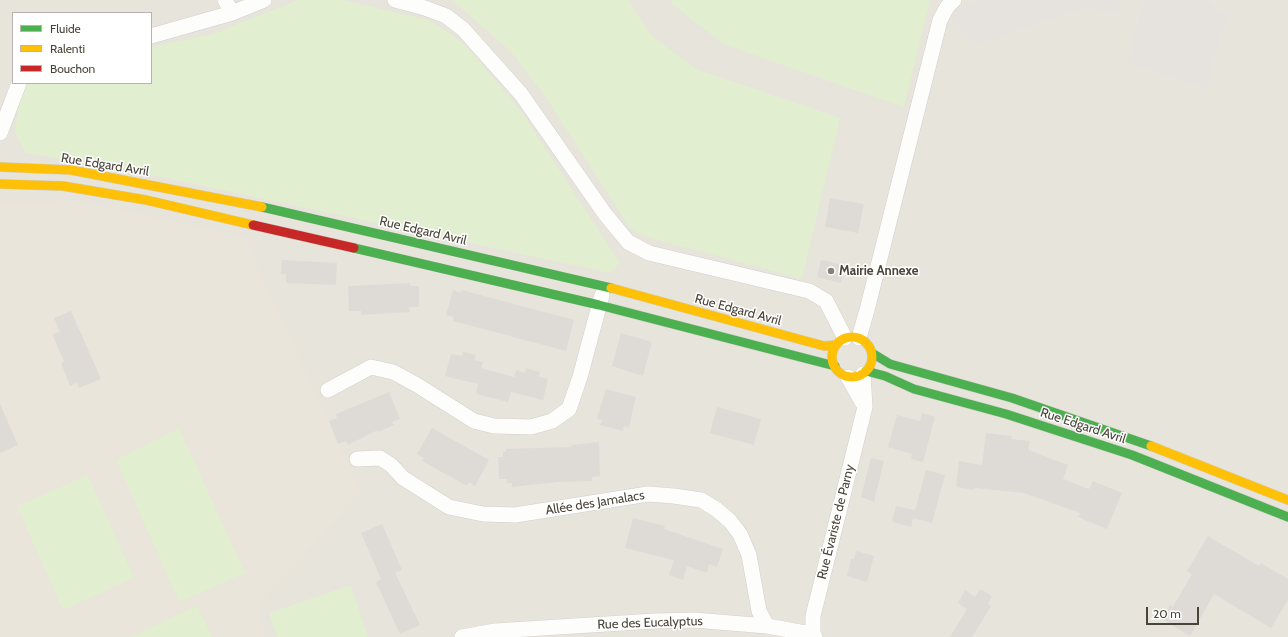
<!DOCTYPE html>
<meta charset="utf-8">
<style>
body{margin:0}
#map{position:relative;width:1288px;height:637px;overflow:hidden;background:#f4f2ee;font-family:Cabin,sans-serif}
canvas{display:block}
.legend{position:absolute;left:12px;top:12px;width:140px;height:72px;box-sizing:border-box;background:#fff;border:1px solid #b7b4b0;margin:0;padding:5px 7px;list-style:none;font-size:12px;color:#4b4439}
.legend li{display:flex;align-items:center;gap:8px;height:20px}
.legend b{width:20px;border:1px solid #b7b4b0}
.scale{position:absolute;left:1146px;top:607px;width:53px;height:18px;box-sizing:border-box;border:2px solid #4b4439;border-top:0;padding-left:5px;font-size:12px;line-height:14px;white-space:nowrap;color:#4b4439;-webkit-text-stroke:3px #fff;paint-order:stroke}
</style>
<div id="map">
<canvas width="1288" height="637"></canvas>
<ul class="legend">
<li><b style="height:5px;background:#4caf50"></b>Fluide</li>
<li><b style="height:5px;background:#ffc107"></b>Ralenti</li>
<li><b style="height:5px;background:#c62828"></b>Bouchon</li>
</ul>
<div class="scale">20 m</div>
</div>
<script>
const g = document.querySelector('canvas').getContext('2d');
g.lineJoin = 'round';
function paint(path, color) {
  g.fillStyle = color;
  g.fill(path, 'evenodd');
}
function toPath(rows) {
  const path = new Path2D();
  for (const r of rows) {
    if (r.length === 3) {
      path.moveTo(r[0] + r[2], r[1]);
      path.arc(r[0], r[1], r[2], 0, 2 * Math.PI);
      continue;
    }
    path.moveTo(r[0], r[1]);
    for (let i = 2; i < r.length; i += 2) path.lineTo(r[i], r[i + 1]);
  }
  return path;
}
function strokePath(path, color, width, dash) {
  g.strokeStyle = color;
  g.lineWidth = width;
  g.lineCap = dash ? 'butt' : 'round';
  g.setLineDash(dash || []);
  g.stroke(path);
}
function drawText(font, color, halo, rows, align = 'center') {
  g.font = font + ' Cabin,sans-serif';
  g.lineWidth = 3;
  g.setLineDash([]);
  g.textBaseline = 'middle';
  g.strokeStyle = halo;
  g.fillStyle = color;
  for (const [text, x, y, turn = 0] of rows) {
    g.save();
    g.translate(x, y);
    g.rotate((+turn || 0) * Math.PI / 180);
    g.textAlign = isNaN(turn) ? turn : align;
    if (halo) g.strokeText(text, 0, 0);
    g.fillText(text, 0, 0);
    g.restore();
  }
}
paint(toPath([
 [0,0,1288,0,1288,637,0,637],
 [13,13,151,13,151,83,13,83]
]), '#e7e4dc');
paint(toPath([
 [76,201,244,236,361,492,258,606,265,637,0,637,0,202]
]), '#eae5da');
paint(toPath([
 [298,0,343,0,428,20,448,32,467,47,521,111,620,263,610,273,156,176,26,153,15,134,20,94,28,83,151,83,151,47,212,34],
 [452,0,628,0,651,35,696,69,840,118,802,279,640,235,630,228,544,95,511,52],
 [670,0,930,0,904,107,725,45,673,5],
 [179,428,245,573,179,602,116,460],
 [88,475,134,578,63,610,17,506],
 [351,585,368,637,277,637,269,613],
 [197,606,212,637,130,637]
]), '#e1eecf');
paint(toPath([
 [983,0,1120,0,1117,14,1085,8,983,43,976,42,949,19,956,10],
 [1144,0,1206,0,1218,11,1228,14,1206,88,1127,62]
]), '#e6e3df');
paint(toPath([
 [830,198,864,204,858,233,825,227],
 [282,260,337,263,336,285,286,283,286,274,281,274],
 [821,260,845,265,841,283,817,277],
 [410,283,410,286,419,286,419,307,409,307,410,312,361,315,361,311,349,311,348,286],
 [453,290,461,293,462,290,574,320,566,351,453,321,454,317,446,315],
 [71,311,101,379,79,388,77,383,70,386,61,363,64,361,52,334,60,332,54,318],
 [621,333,652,342,643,376,612,366],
 [463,352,476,355,475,360,483,362,481,368,514,377,516,370,525,373,526,368,540,372,539,376,548,379,543,400,511,392,508,402,476,394,478,384,445,376,451,354,462,356],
 [606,389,636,397,629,427,624,426,623,431,600,425,602,420,597,419],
 [389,392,400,419,392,422,394,425,378,432,378,430,348,445,346,441,338,444,329,421,337,418,336,414],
 [0,404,18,445,0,453],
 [717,407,761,419,754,445,710,433],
 [922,413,935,417,923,462,911,459,912,454,888,447,897,415,920,421],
 [432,428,489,460,475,486,469,482,467,486,422,461,424,458,417,454],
 [986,433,1012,436,1011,439,1030,441,1028,450,1068,465,1063,479,1089,489,1093,481,1122,493,1107,529,1078,517,1080,513,1024,493,975,488,974,490,956,487,959,461,982,465],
 [599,442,600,476,592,477,592,481,558,482,512,487,512,483,507,483,507,479,499,479,498,457,503,457,503,452,506,451,506,449,572,447,571,445],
 [871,458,884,461,874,502,861,497],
 [926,470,945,475,932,523,913,518],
 [896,506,915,510,911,527,892,522],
 [633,518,665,526,664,529,723,549,717,567,709,564,707,573,687,566,683,580,669,575,674,560,625,548],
 [382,524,402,570,395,573,420,625,400,634,376,582,381,579,361,533],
 [1208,536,1259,566,1261,563,1288,579,1288,600,1271,628,1214,594,1190,636,1162,619,1170,605,1173,607,1192,574,1187,571],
 [856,551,874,556,867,582,847,576,851,559,854,559],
 [980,589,992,596,988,604,991,606,972,637,950,637,967,609,958,603,965,590,975,597]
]), '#dedbd6');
const street = toPath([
 [225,0,232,13],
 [395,0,425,8,446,16,463,29,521,94,605,214,628,242,649,253,809,291,826,301,845,338],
 [151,36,232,13,264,0],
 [0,133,19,83],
 [859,338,867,310,940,20,947,7,954,0],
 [848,377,862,402],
 [328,390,371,367,393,372,417,385,474,421,494,426,531,427,552,421,569,409,580,377,602,295],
 [357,459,380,458,391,465,403,478,449,507,483,514,515,515,648,494,674,496,701,500,716,509,730,521,740,534,749,555,759,611,767,626],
 [462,637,495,631,654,621,694,620,767,626,800,632,813,633],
 [815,637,813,633,813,616,865,407,863,374]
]);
const fast = toPath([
 [262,207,611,288],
 [354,248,599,305,835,366],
 [872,353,890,364,1012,398,1151,446],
 [866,371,885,376,914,389,1006,414,1132,455,1288,517]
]);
const slow = toPath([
 [0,167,71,170,262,207],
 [0,184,63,186,146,200,253,225],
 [611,288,824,346,836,345],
 [852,357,20],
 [1151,446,1288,500]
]);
const jam = toPath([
 [253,225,354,248]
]);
strokePath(street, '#d2d0cb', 16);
strokePath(fast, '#d3cfc5', 10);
strokePath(slow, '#d3cfc5', 10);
strokePath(jam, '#d3cfc5', 10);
strokePath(street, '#fdfdfc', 15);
strokePath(fast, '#4caf50', 9);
strokePath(slow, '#ffc107', 9);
strokePath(jam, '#c62828', 9);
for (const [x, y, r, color] of [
 [831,271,4,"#868178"]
]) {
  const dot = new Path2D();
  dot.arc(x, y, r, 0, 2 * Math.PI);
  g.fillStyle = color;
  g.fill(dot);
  strokePath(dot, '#fff', 1.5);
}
drawText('13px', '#4b4439', '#fff', [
 ["Rue Edgard Avril",105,165,9],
 ["Rue Edgard Avril",423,231,13],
 ["Rue Edgard Avril",738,310,15],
 ["Rue Edgard Avril",1083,426,18],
 ["Allée des Jamalacs",595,503,-9],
 ["Rue Évariste de Parny",836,522,-76],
 ["Rue des Eucalyptus",650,623,-2]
]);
drawText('bold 13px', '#4b4439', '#fff', [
 ["Mairie Annexe",839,271]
], 'left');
</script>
